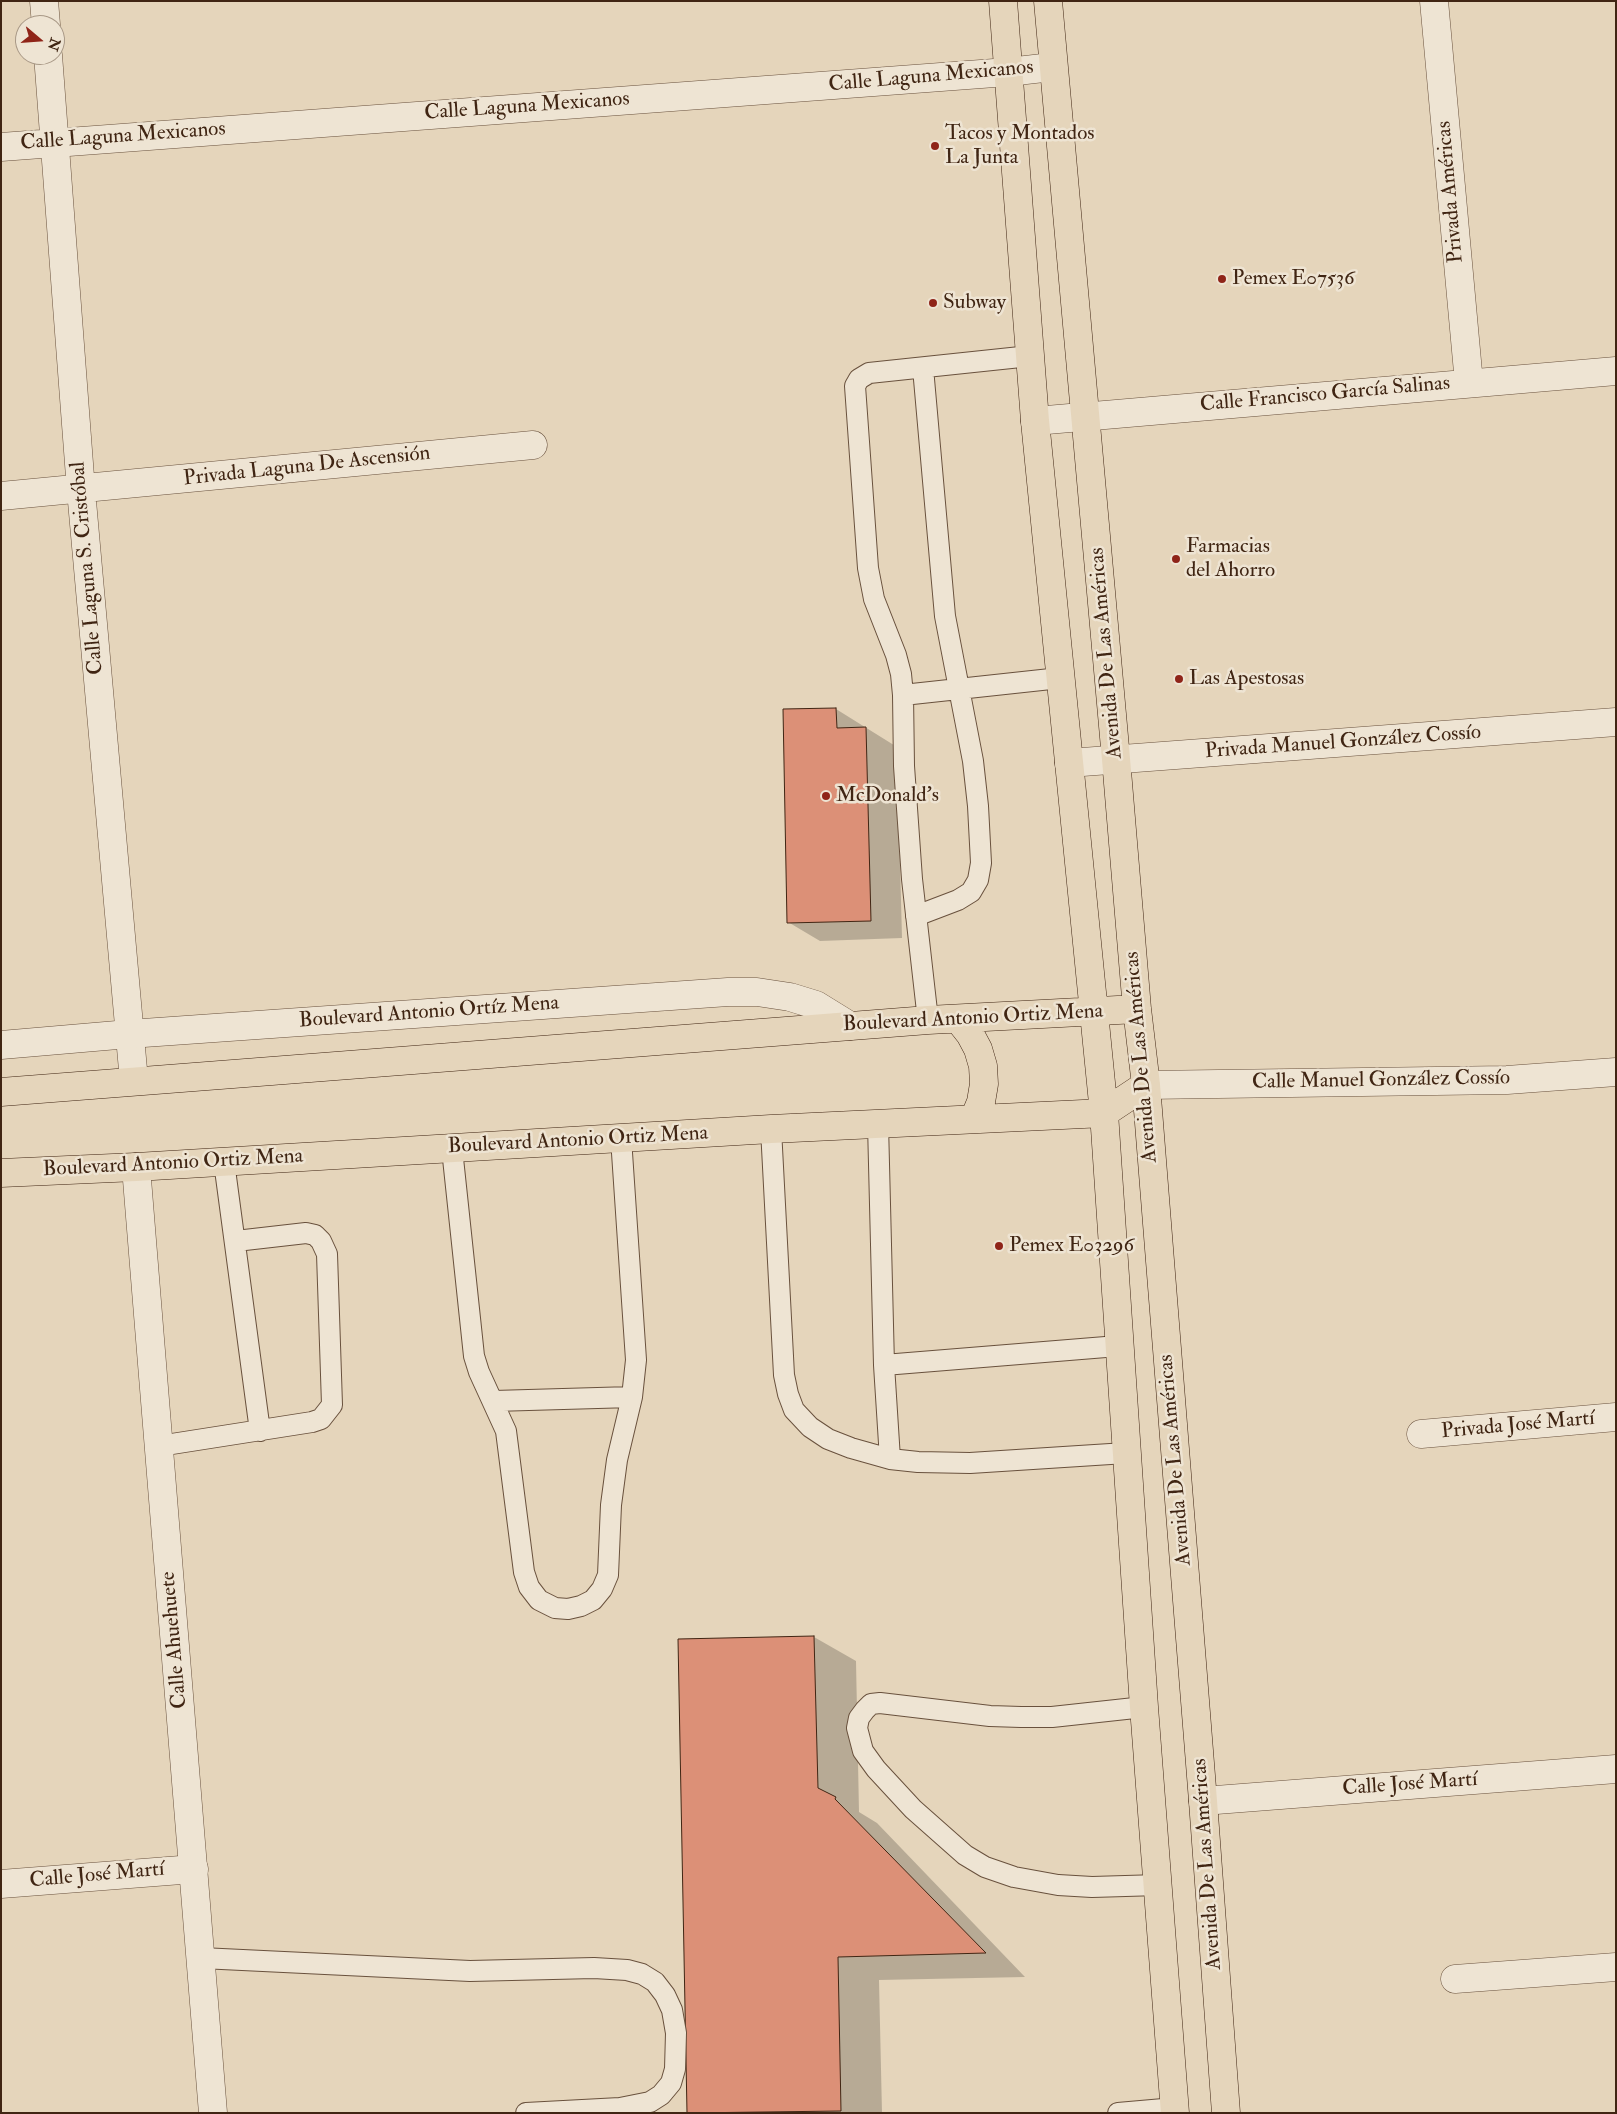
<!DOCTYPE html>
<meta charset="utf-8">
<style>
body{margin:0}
#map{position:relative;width:1617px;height:2114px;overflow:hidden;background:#e5d5bb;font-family:"IM FELL Double Pica",serif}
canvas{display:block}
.frame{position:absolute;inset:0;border:2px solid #402513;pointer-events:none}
.north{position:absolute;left:15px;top:15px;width:50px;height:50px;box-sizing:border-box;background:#eee4d3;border:1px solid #a89886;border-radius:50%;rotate:108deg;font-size:14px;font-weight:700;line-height:20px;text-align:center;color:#402513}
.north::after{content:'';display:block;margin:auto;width:18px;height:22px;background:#8f2418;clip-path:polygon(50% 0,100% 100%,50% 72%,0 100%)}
</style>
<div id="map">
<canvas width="1617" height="2114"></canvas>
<div class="frame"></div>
<div class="north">N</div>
</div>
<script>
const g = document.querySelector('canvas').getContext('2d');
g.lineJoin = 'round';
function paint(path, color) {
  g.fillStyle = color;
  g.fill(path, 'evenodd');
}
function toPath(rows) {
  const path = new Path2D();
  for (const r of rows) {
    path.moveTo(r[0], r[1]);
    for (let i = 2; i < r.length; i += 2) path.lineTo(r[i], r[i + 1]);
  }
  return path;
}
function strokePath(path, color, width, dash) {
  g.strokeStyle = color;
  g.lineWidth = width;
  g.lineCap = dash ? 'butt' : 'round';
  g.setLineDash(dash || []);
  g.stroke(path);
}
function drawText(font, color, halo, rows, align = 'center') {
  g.font = font + ' "IM FELL Double Pica",serif';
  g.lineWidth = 5;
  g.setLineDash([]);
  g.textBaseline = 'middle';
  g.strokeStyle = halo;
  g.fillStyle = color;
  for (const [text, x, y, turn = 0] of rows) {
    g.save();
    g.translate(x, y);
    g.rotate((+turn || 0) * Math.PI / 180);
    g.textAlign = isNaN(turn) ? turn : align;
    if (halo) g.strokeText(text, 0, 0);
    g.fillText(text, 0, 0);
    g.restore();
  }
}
paint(toPath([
 [836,709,897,747,902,938,820,941,788,922,784,710],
 [814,1637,856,1661,859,1812,877,1823,1025,1977,879,1980,882,2113,689,2113,679,1640]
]), '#0003');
const building = toPath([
 [836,708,837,728,866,727,871,921,787,923,783,709,836,708],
 [814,1636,818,1788,836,1797,835,1799,986,1953,838,1957,841,2111,687,2113,678,1639,814,1636]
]);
paint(building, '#dc9077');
strokePath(building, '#402513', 1);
const service = toPath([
 [903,695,1060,678],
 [916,916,958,900,971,892,978,880,981,863,978,806,973,761,945,616,923,368],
 [928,1020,912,879,904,766,903,695,901,674,896,655,874,599,868,568,855,386,859,379,869,373,1030,356],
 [878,1124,884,1365,890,1459],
 [771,1129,784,1375,788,1394,794,1410,810,1427,828,1439,851,1448,890,1459,918,1462,970,1463,1126,1453],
 [452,1149,474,1356,479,1372,506,1431,524,1572,529,1587,539,1600,555,1608,568,1609,581,1606,593,1600,602,1589,608,1575,611,1505,617,1460,632,1397,636,1360,621,1138],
 [224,1162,260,1431],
 [884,1365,1118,1346],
 [494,1401,632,1397],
 [159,1446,312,1422,321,1419,332,1405,327,1254,321,1241,315,1235,306,1233,236,1241],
 [1144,1707,1052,1717,1021,1717,990,1716,880,1703,871,1704,865,1710,859,1718,857,1728,863,1751,876,1769,913,1809,965,1855,985,1867,1014,1877,1058,1885,1092,1887,1159,1885],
 [201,1958,470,1971,594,1968,627,1970,642,1974,655,1982,665,1995,672,2010,676,2033,675,2069,671,2083,661,2095,650,2102,620,2108,526,2113],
 [1118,2113,1175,2108]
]);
const minor = toPath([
 [44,1,46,25],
 [1434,1,1469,383],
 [48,55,81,490,134,1081],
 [1,147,1008,72,1052,67],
 [1035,421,1616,371],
 [1,496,533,445],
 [1069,763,1616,722],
 [1146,1085,1507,1080,1616,1072],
 [1421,1434,1616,1417],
 [1,1884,194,1869],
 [1455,1979,1616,1967]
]);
const tertiary = toPath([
 [1,1045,129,1034,728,992,757,992,790,997,816,1005,850,1026],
 [136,1167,213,2113],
 [1203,1801,1616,1769]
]);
const primary = toPath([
 [1003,1,1035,421,1104,1113,1144,1707,1175,2113],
 [1048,1,1116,759,1137,1009,1146,1085,1203,1801,1226,2113],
 [959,1020,970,1034,978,1049,983,1066,984,1084,981,1102,974,1119],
 [1,1092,928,1020,1137,1009],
 [1,1173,136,1167,771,1129,1104,1113,1146,1085]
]);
strokePath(service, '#69513d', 22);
strokePath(minor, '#69513d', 29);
strokePath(tertiary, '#69513d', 29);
strokePath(primary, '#402513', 29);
strokePath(service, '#eee4d3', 20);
strokePath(minor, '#eee4d3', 28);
strokePath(tertiary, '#eee4d3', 28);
strokePath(primary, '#e5d5bb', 28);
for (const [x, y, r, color] of [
 [935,146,5,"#8f2418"],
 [1222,279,5,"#8f2418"],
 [933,303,5,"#8f2418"],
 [1176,559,5,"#8f2418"],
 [1179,679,5,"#8f2418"],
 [826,796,5,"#8f2418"],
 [999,1246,5,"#8f2418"]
]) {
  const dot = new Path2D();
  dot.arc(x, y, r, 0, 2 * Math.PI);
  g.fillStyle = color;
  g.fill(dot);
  strokePath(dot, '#eee4d3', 2);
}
drawText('21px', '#402513', '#eee4d3', [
 ["Calle Laguna Mexicanos",931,77,-5],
 ["Calle Laguna Mexicanos",527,107,-4],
 ["Calle Laguna Mexicanos",123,137,-4],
 ["Privada Américas",1451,192,-95],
 ["Calle Francisco García Salinas",1325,395,-5],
 ["Privada Laguna De Ascensión",307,467,-6],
 ["Calle Laguna S. Cristóbal",88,568,-95],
 ["Avenida De Las Américas",1107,653,-95],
 ["Privada Manuel González Cossío",1343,743,-4],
 ["Boulevard Antonio Ortíz Mena",429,1013,-4],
 ["Boulevard Antonio Ortiz Mena",973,1019,-3],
 ["Avenida De Las Américas",1142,1057,-95],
 ["Calle Manuel González Cossío",1381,1081,-1],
 ["Boulevard Antonio Ortiz Mena",578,1141,-3],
 ["Boulevard Antonio Ortiz Mena",173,1164,-3],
 ["Privada José Martí",1518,1426,-5],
 ["Avenida De Las Américas",1176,1460,-95],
 ["Calle Ahuehuete",175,1640,-95],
 ["Calle José Martí",1410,1785,-4],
 ["Avenida De Las Américas",1208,1864,-94],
 ["Calle José Martí",97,1876,-5]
]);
drawText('21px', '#402513', '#eee4d3', [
 ["Tacos y Montados",945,134],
 ["La Junta",945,158],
 ["Pemex E07536",1232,279],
 ["Subway",943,303],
 ["Farmacias",1186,547],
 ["del Ahorro",1186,571],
 ["Las Apestosas",1189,679],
 ["McDonald's",836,796],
 ["Pemex E03296",1009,1246]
], 'left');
</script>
